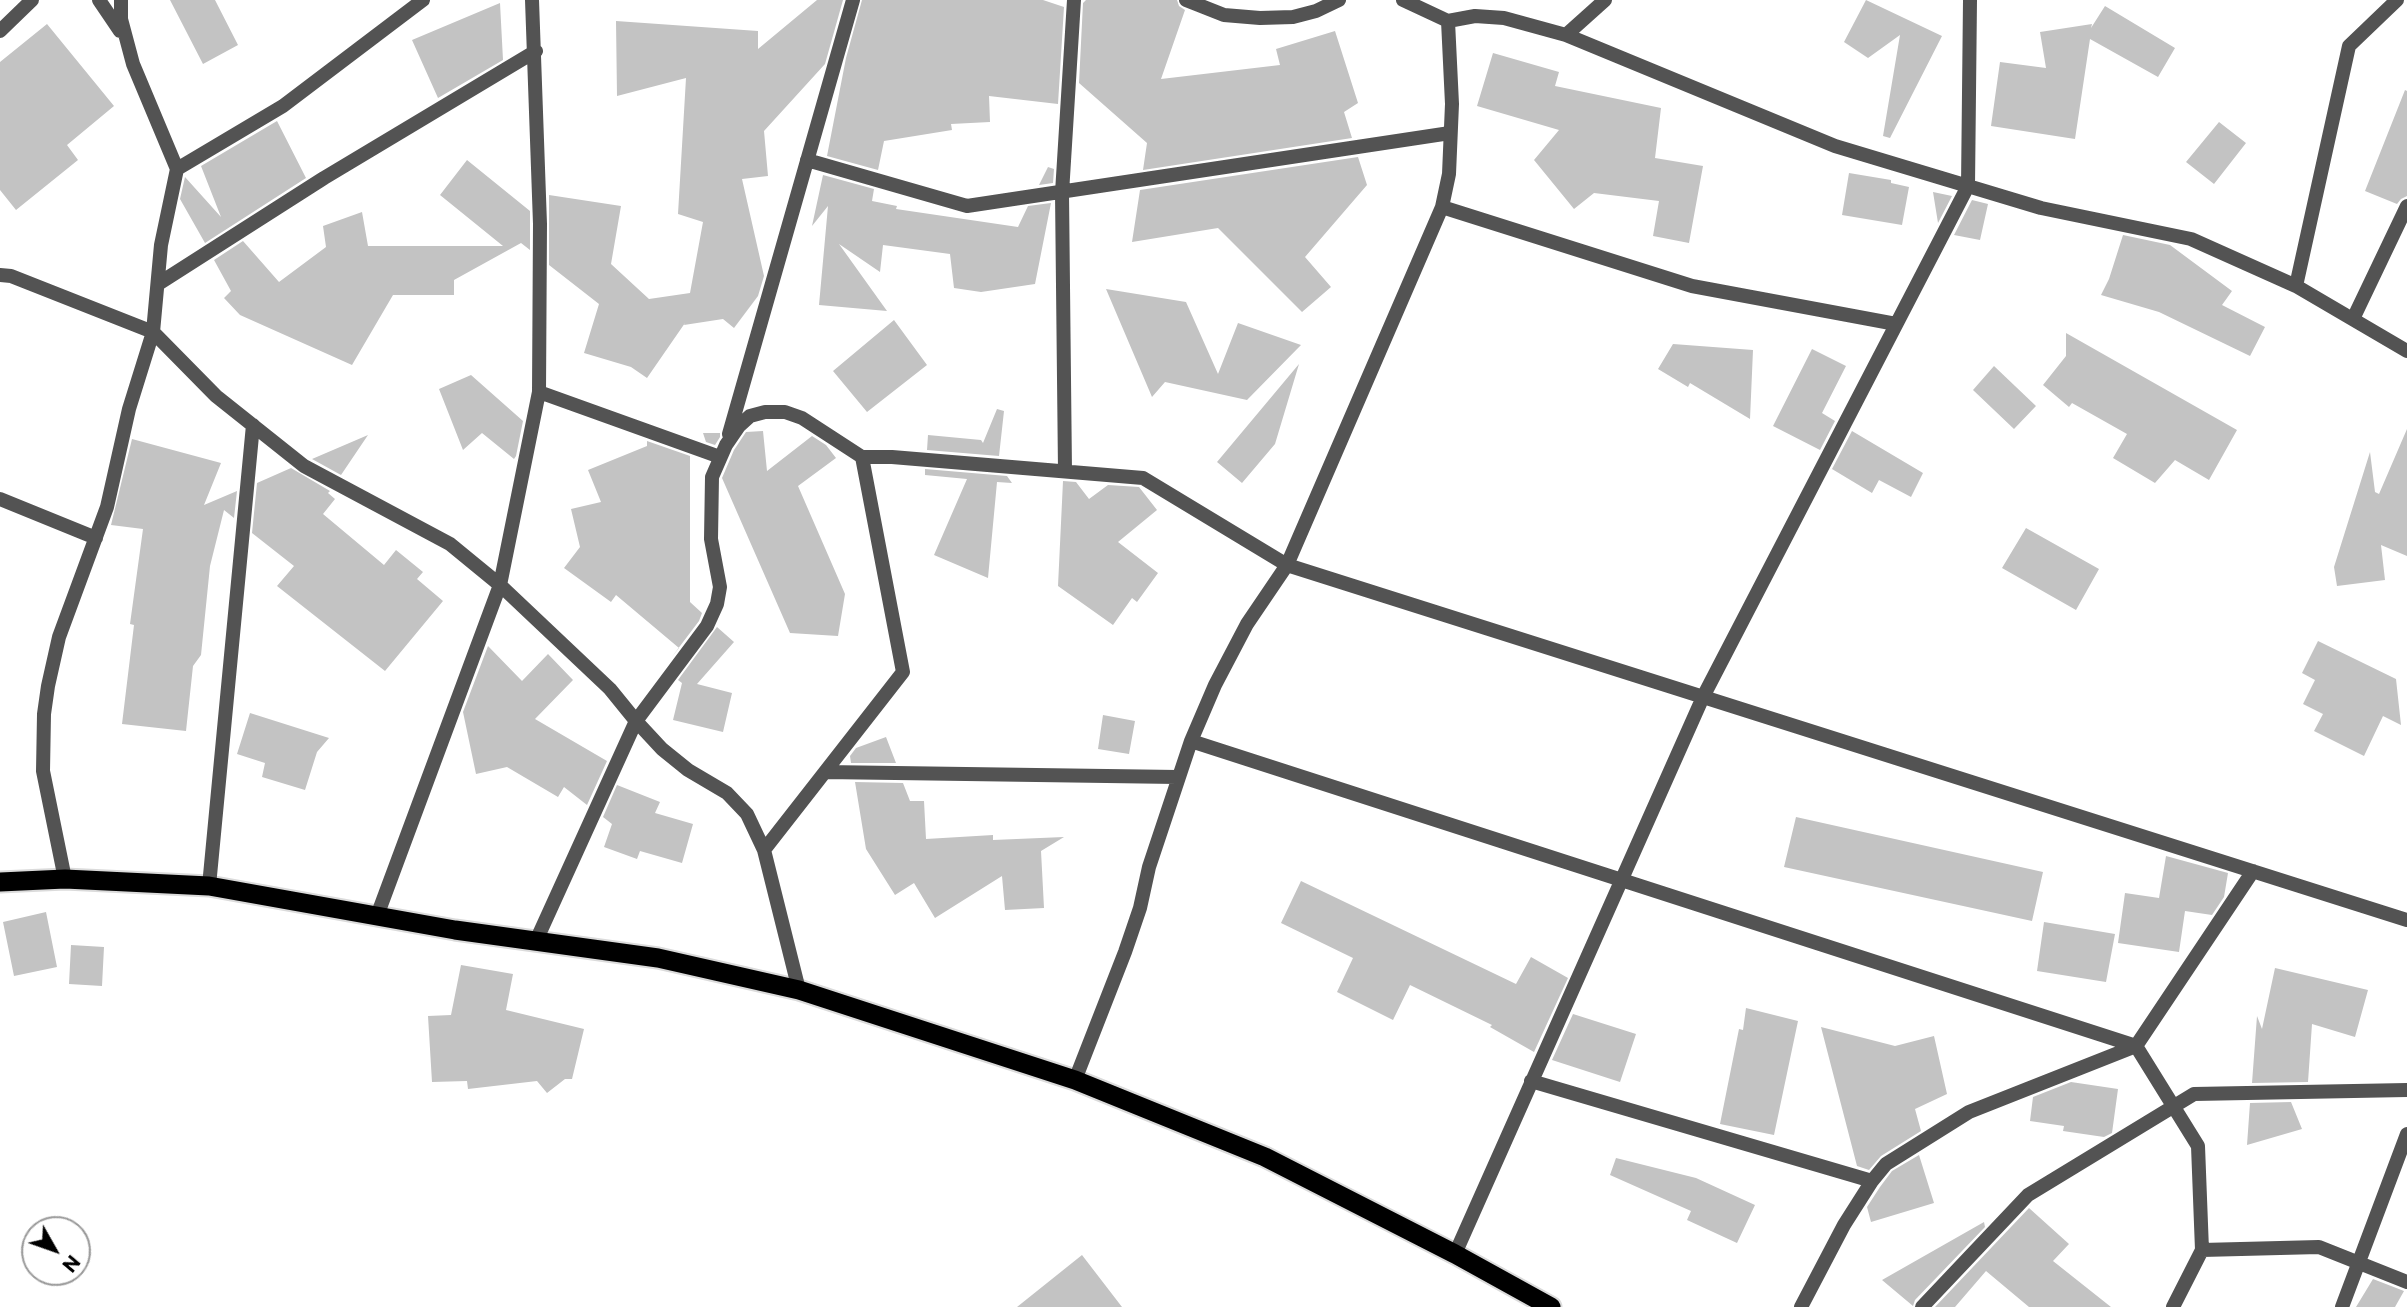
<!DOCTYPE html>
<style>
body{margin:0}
#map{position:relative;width:2407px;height:1307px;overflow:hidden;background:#fff;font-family:Montserrat,sans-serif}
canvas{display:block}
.north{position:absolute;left:21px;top:1216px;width:70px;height:70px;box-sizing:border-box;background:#fff;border:2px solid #999;border-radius:50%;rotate:130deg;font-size:19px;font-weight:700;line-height:28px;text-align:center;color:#000}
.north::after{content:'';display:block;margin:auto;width:24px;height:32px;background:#000;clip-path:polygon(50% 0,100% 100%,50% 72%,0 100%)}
</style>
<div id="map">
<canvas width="2407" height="1307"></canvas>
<div class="north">N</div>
</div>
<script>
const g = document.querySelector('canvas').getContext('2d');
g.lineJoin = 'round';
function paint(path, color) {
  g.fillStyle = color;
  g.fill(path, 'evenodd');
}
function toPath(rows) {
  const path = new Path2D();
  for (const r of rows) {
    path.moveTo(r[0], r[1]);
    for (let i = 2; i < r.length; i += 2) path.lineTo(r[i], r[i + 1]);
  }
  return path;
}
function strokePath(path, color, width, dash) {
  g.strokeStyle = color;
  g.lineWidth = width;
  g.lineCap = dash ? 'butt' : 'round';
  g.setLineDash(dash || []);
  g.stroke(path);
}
paint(toPath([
 [170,0,215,0,238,45,203,64],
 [817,0,843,0,825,64,764,131,768,176,742,179,764,276,758,296,734,328,723,319,684,325,685,323,647,378,631,367,584,353,599,304,549,265,549,195,621,206,611,264,649,299,690,293,703,222,678,214,686,78,617,96,616,21,758,31,758,49],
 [862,0,1043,0,1064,7,1058,104,989,96,990,122,951,124,952,130,884,141,878,170,827,156,846,58],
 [1086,0,1177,0,1179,6,1185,10,1161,79,1280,65,1276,49,1335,31,1358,103,1344,112,1352,138,1143,170,1147,143,1079,83,1083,3],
 [1866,0,1942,36,1890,138,1883,136,1900,35,1868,58,1844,42],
 [500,3,503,60,438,98,412,40],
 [2105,6,2175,48,2158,77,2090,39,2075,139,1991,126,2000,62,2046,68,2040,32,2092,24,2091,28],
 [47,24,114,106,67,145,78,160,16,210,0,190,0,62],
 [1493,53,1559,72,1555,86,1661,108,1655,158,1703,166,1689,243,1653,236,1659,201,1594,193,1574,209,1534,160,1559,130,1477,106],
 [2405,90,2407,91,2407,196,2401,199,2397,204,2365,191],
 [277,121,306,178,205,243,180,199,185,177,221,217,201,166],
 [2219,122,2246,143,2214,184,2186,162],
 [1358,157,1367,185,1305,257,1331,287,1302,312,1218,228,1132,242,1140,190],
 [467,160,530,211,530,250,521,243,454,280,454,295,393,295,352,365,240,315,224,298,231,291,214,260,243,241,279,282,326,247,323,226,362,212,368,246,503,246,440,195],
 [1048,167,1054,169,1053,183,1039,185],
 [1849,173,1891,180,1891,183,1909,187,1902,225,1842,215],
 [823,175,874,189,872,201,897,206,896,209,1018,227,1028,206,1051,203,1035,284,981,292,954,288,950,254,883,245,880,272,839,244,887,311,819,305,828,206,812,226],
 [1933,192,1952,196,1938,223],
 [1972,200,1988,204,1980,240,1954,235],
 [2123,235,2170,245,2232,291,2222,305,2265,327,2250,356,2159,312,2101,295,2109,279],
 [1106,289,1186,302,1218,374,1238,323,1301,345,1247,400,1165,382,1152,397],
 [894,320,927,365,867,412,833,371],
 [2066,333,2237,430,2209,480,2175,460,2155,483,2113,458,2127,434,2072,403,2069,407,2043,385,2066,356],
 [1673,344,1753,350,1750,419,1690,383,1688,387,1658,369],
 [1812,349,1846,366,1822,413,1835,421,1820,450,1773,426],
 [1299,364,1275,444,1242,483,1217,462],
 [1994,366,2036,406,2014,429,1973,390],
 [471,375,523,421,516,456,514,459,482,433,463,450,439,389],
 [997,409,1004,411,999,456,927,450,928,435,981,440,983,443],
 [2407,429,2407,556,2381,545,2385,580,2337,586,2334,567,2370,452,2375,492,2379,494],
 [763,431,767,471,812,436,826,445,836,458,798,486,845,594,838,636,790,633,722,478,734,450,746,432],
 [1852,431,1923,473,1911,497,1879,480,1872,493,1832,469],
 [703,433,720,433,720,437,715,445,706,442],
 [368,435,341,475,312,459],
 [132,439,221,463,204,505,237,491,234,518,224,510,210,566,201,655,193,666,186,731,122,724,134,625,130,624,143,529,111,525],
 [647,441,690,456,690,602,702,613,699,621,671,658,679,648,616,595,611,602,564,568,580,547,571,509,601,502,588,470,647,446],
 [291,468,330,491,328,493,335,499,323,514,384,565,396,550,423,572,417,579,443,601,385,671,277,586,294,566,252,533,257,483],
 [925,469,1007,476,1012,483,997,482,988,578,934,555,967,479,925,475],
 [1063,481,1076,482,1089,499,1108,485,1139,487,1157,510,1118,542,1158,573,1137,602,1132,598,1113,625,1058,586],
 [2026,528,2099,569,2076,610,2002,568],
 [717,627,734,642,697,684,732,693,723,732,673,720,682,683,678,680],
 [2318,641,2396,679,2401,725,2383,716,2364,756,2314,731,2323,714,2303,704,2315,680,2302,673],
 [488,646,522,681,548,654,573,680,535,719,607,761,587,805,564,787,558,797,507,767,476,774,463,712],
 [250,713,329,738,317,752,305,790,262,777,265,763,237,754],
 [1103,715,1135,721,1129,754,1098,749],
 [886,737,896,763,851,763,850,756,856,748],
 [855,782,903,783,910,801,924,801,926,839,993,835,993,840,1064,837,1041,851,1044,908,1005,910,1002,876,935,918,914,883,895,895,866,849],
 [617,785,660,802,655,813,693,824,682,863,640,851,637,859,604,847,612,824,603,817],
 [1796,817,2043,872,2032,921,1784,867],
 [2166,856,2228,873,2224,897,2212,915,2185,911,2179,952,2118,943,2125,893,2159,898],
 [1301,881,1516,984,1531,957,1568,978,1534,1052,1490,1027,1492,1025,1410,985,1393,1020,1337,992,1353,958,1281,923],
 [46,912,57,967,14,976,3,922],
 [2044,922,2115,934,2106,982,2037,971],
 [71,945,104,947,102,986,69,984],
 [461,965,513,974,506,1010,584,1029,572,1079,565,1079,547,1093,537,1081,468,1089,467,1081,432,1082,428,1016,451,1015],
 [2275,968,2368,990,2355,1037,2312,1024,2308,1082,2252,1083,2257,1016,2262,1029],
 [1746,1008,1798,1021,1774,1135,1720,1124,1739,1029,1743,1030],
 [1573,1014,1636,1034,1620,1082,1552,1060],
 [1821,1027,1895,1046,1934,1036,1947,1094,1915,1109,1921,1131,1881,1156,1869,1170,1857,1166],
 [2071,1082,2118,1089,2112,1133,2104,1137,2063,1131,2064,1126,2030,1121,2033,1097],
 [2291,1102,2302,1129,2247,1145,2250,1103],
 [1919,1155,1934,1203,1871,1222,1867,1207,1880,1187,1892,1171],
 [1616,1158,1696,1178,1755,1205,1737,1243,1687,1220,1691,1211,1610,1175],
 [2029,1208,2069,1244,2053,1261,2111,1307,2029,1307,1986,1271,1955,1307,1935,1307],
 [1984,1222,1985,1227,1915,1300,1913,1306,1882,1280],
 [1082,1255,1122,1307,1017,1307],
 [2373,1279,2404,1291,2395,1307,2356,1307]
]), '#c3c3c3');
const trunk = toPath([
 [0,882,65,879,209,886,455,930,658,958,799,990,1075,1080,1265,1157,1455,1254,1551,1307]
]);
strokePath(trunk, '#dbdbdb', 23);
strokePath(toPath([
 [99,0,120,31],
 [1186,0,1224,15,1260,18,1293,17,1316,11,1339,0],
 [1403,0,1448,21,1475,16,1504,18,1566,35,1835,146,2041,208,2191,239,2296,286,2407,351],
 [0,31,32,0],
 [1566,35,1605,0],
 [807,160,967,206,1450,133],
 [177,169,283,106,423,0],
 [1442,207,1692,286,1896,324],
 [0,275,11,276,153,332,216,396,304,466,450,544,500,585,610,689,636,721,662,749,688,770,727,793,747,814,764,850,799,990],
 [158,284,324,178,536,51],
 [2296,286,2349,46,2397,0],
 [2353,319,2407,206],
 [539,392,720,457],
 [729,434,853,0],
 [1065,471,1062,193,1074,0],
 [0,499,96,538],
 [1191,741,2136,1046,2198,1146,2202,1250,2319,1247,2407,1282],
 [825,772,1177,777],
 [764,850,903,672,862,457],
 [65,879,43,771,44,714,48,686,59,637,107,507,129,409,153,332,161,245,177,169,133,64,121,19,121,0],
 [209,886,253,425],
 [377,916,500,585,539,392,540,224,532,0],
 [536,941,636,721,707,626,717,604,720,587,711,539,712,477,726,445,739,426,750,416,765,412,785,412,802,418,862,457,892,457,1143,478,1287,565,2407,920],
 [1075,1080,1125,952,1140,908,1149,867,1191,741,1215,685,1247,624,1287,565,1442,207,1449,174,1452,104,1448,21],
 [1531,1081,1872,1181],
 [1455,1254,1703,697,1968,186,1970,0],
 [1801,1307,1844,1225,1872,1181,1886,1164,1969,1112,2136,1046,2253,871],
 [1922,1307,2028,1195,2194,1094,2407,1090],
 [2173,1307,2202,1250],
 [2342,1307,2407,1134]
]), '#535353', 14);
strokePath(trunk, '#000', 19);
</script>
